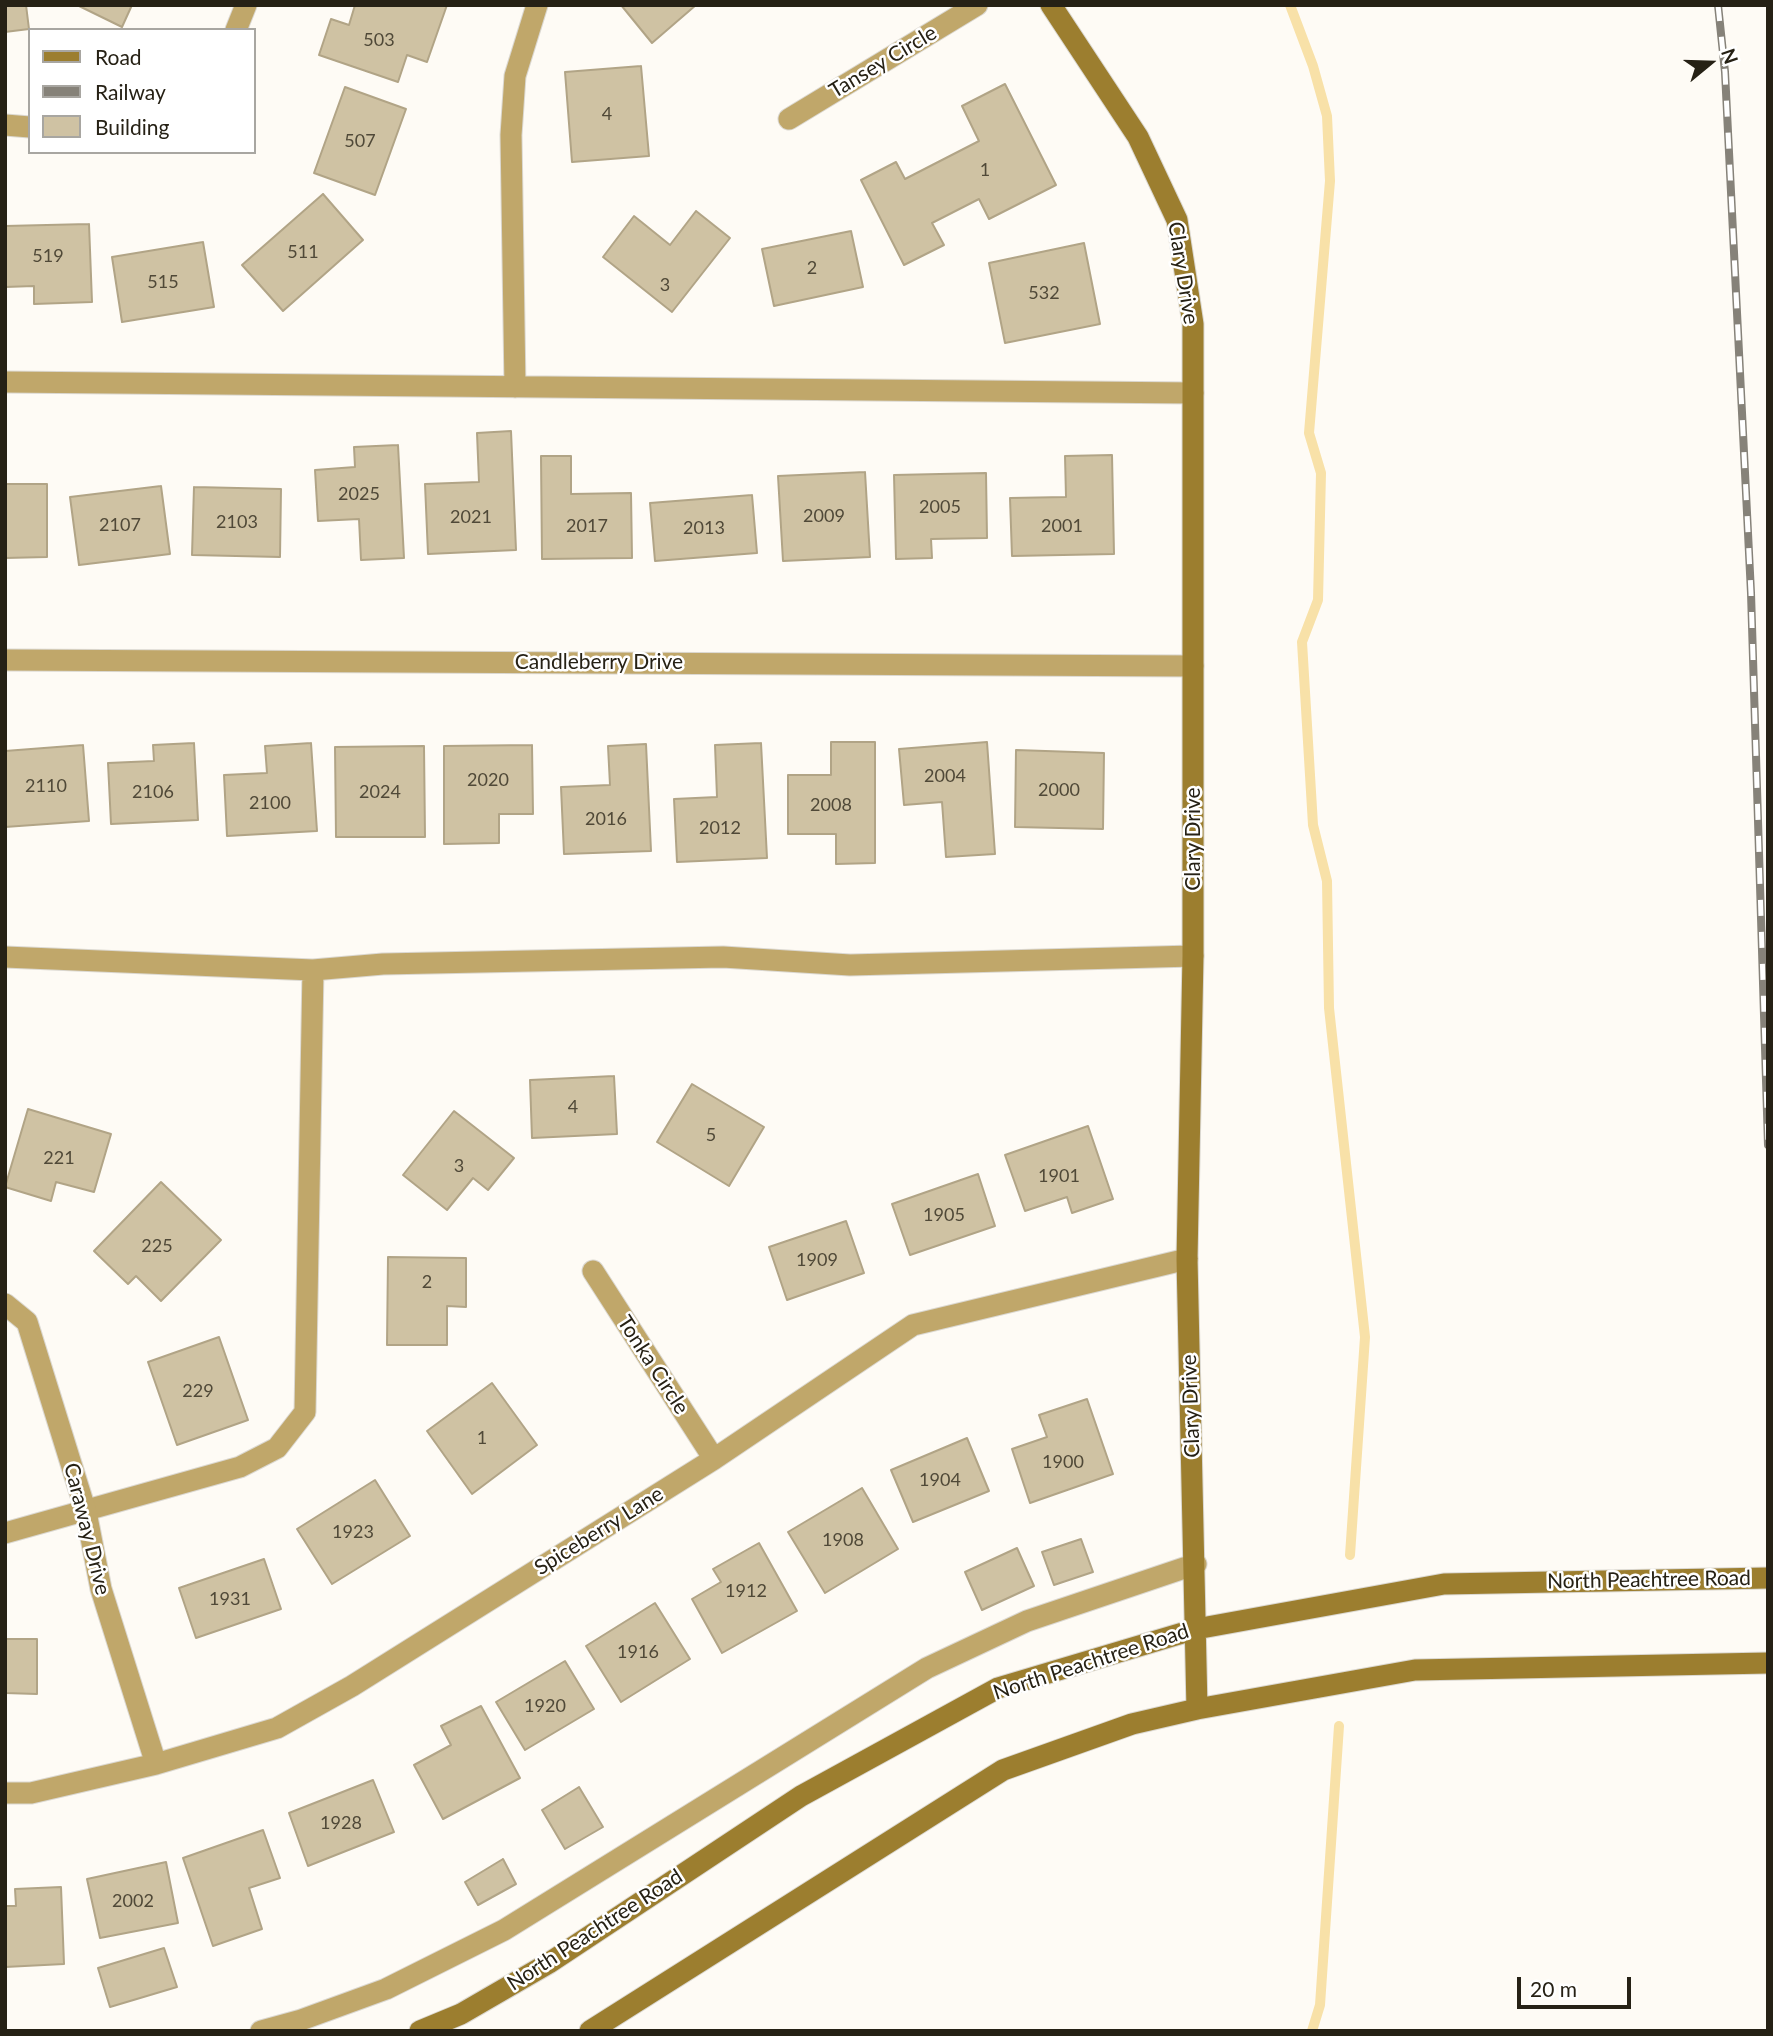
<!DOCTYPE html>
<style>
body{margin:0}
#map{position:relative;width:1773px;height:2036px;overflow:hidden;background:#fefbf5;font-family:Lato,sans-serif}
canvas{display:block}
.frame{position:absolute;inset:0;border:7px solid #262115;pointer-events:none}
.legend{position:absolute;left:28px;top:28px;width:228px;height:126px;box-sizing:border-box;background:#fff;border:2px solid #a8a6a1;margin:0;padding:9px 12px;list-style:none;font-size:21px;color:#262115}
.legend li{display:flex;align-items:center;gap:14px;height:35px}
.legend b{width:35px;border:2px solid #a8a6a1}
.north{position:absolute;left:1675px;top:28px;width:70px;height:70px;-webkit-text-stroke:5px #fff;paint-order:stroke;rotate:71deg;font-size:19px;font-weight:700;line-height:28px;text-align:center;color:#262115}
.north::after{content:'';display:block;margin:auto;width:24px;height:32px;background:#262115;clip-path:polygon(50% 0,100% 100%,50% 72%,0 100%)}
.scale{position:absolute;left:1517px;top:1977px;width:114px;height:32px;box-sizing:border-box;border:4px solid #262115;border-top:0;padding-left:9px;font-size:21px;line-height:24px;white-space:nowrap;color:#262115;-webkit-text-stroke:5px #fff;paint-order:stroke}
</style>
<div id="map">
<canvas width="1773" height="2036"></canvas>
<div class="frame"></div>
<ul class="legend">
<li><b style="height:9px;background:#9c7e2f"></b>Road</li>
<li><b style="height:9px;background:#868279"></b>Railway</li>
<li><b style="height:19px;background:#cfc2a3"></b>Building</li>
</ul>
<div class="north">N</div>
<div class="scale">20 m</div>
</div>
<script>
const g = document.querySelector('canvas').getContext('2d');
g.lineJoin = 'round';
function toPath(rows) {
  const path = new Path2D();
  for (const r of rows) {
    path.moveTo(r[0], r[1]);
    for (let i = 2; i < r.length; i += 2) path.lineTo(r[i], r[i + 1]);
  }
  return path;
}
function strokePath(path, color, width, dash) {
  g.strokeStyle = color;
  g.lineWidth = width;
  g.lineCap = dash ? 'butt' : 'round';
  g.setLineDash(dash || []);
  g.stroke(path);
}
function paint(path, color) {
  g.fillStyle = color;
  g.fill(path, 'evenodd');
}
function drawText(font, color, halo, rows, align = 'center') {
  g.font = font + ' Lato,sans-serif';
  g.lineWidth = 5;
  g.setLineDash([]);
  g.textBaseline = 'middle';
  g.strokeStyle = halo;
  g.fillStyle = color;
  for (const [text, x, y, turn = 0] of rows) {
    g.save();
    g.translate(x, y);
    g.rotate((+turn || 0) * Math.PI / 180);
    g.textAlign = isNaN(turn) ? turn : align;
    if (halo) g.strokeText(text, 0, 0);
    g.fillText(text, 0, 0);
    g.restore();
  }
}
strokePath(toPath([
 [1290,5,1313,66,1327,116,1330,181,1309,433,1321,473,1318,600,1302,642,1313,825,1327,881,1329,1008,1365,1337,1350,1555],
 [1312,2031,1320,2005,1339,1726]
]), '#f8e1a8', 10);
const building = toPath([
 [5,5,26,5,29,29,5,32,5,5],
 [77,5,132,5,122,27,77,5],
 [355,5,447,5,427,62,407,55,398,82,319,55,331,19,349,25,355,5],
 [621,5,696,5,652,43,621,5],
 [641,66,649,156,572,162,565,72,641,66],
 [1005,84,1056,185,989,219,979,199,932,223,944,245,904,265,861,180,896,162,905,179,979,141,962,106,1005,84],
 [345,87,406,109,375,195,314,173,345,87],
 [323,194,363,240,283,311,242,265,323,194],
 [696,211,730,238,672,312,603,257,634,216,670,245,696,211],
 [89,224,92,302,34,304,34,286,5,287,5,226,89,224],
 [851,231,863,287,774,306,762,249,851,231],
 [203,242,214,307,122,322,112,257,203,242],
 [1084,243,1100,324,1005,343,989,263,1084,243],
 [511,431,516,550,428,554,425,484,479,482,477,433,511,431],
 [398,445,404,558,361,560,359,519,318,521,315,470,355,467,354,447,398,445],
 [1112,455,1114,554,1012,556,1010,498,1066,497,1065,456,1112,455],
 [541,456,571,456,571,494,631,493,632,558,542,559,541,456],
 [865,472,870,557,783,561,778,476,865,472],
 [986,473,987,538,931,539,932,558,896,559,894,475,986,473],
 [5,484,47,484,47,557,5,558,5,484],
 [161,486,170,554,79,565,70,497,161,486],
 [194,487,281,489,280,557,192,555,194,487],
 [752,495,757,553,655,561,650,503,752,495],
 [831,742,875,742,875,863,836,864,836,834,788,834,788,775,831,775,831,742],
 [987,742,995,854,946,857,942,802,904,805,899,749,987,742],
 [194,743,198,820,111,824,108,763,154,761,153,745,194,743],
 [311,743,317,831,227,836,224,775,267,773,265,746,311,743],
 [761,743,767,858,677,862,674,799,717,797,715,745,761,743],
 [646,744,651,851,564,854,561,787,610,785,608,746,646,744],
 [83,745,89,821,5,827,5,751,83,745],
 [532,745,533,814,499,814,499,843,444,844,444,746,532,745],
 [424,746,425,837,336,837,335,747,424,746],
 [1016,750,1104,753,1103,829,1015,827,1016,750],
 [614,1076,617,1134,532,1138,530,1080,614,1076],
 [692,1084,764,1127,729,1186,657,1142,692,1084],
 [28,1109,111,1134,94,1192,56,1182,51,1201,5,1187,28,1109],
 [454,1111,514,1158,488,1190,473,1178,447,1210,403,1175,454,1111],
 [1088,1126,1113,1199,1072,1213,1067,1197,1025,1211,1005,1155,1088,1126],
 [978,1174,995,1226,910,1255,892,1204,978,1174],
 [161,1182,221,1240,161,1301,136,1276,128,1284,94,1251,161,1182],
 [846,1221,864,1273,787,1300,769,1247,846,1221],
 [388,1257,466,1258,466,1307,447,1306,447,1345,387,1345,388,1257],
 [219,1337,248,1420,177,1445,148,1362,219,1337],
 [492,1383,537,1445,472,1494,427,1431,492,1383],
 [1087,1399,1113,1474,1030,1503,1012,1449,1047,1437,1039,1415,1087,1399],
 [967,1438,989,1491,913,1522,891,1470,967,1438],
 [375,1480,410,1536,332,1584,297,1529,375,1480],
 [862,1488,898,1549,825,1593,788,1532,862,1488],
 [1081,1539,1093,1572,1054,1585,1042,1552,1081,1539],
 [759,1543,797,1611,722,1653,692,1599,721,1582,713,1569,759,1543],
 [1017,1548,1034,1586,982,1610,965,1572,1017,1548],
 [264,1559,281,1609,196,1638,179,1588,264,1559],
 [655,1603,690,1659,621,1702,586,1646,655,1603],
 [5,1639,37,1639,37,1694,5,1693,5,1639],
 [565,1661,594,1709,525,1750,496,1702,565,1661],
 [481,1706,520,1778,443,1819,414,1765,451,1745,441,1726,481,1706],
 [373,1780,394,1832,308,1866,289,1813,373,1780],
 [579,1787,603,1827,565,1849,542,1810,579,1787],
 [263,1830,280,1878,249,1888,262,1929,213,1946,183,1858,263,1830],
 [503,1859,516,1884,478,1905,465,1882,503,1859],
 [166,1862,178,1923,100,1938,87,1879,166,1862],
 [61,1887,64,1964,5,1967,5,1906,16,1906,15,1889,61,1887],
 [164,1948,177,1987,110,2007,98,1968,164,1948]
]);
paint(building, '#cfc2a3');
strokePath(building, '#b1a486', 2);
const lane = toPath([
 [5,382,1193,393],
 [515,387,511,135,515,76,537,5],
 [5,957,313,970,383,964,723,957,850,965,1193,956],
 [5,1533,240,1467,277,1448,305,1412,313,970],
 [261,2031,301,2020,386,1989,504,1930,927,1668,1027,1621,1196,1564]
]);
const street = toPath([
 [236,30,246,5],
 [789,119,977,5],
 [5,125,30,127],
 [5,660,1193,666],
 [593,1271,714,1459],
 [5,1304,27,1322,86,1512,101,1589,156,1764],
 [5,1793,31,1793,156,1764,277,1728,352,1686,714,1459,913,1325,1187,1259]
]);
const secondary = toPath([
 [1051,5,1138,137,1177,220,1193,324,1193,956,1187,1259,1197,1709],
 [420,2031,461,2014,549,1963,801,1796,998,1688,1196,1629,1444,1584,1768,1578],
 [590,2031,1003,1770,1132,1724,1197,1709,1415,1670,1768,1663]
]);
strokePath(lane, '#dbd8d1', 23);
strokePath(street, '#dbd8d1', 23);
strokePath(secondary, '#dbd8d1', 23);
strokePath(lane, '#c0a76a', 21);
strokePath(street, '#c0a76a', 21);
strokePath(secondary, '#9c7e2f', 21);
const rail = toPath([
 [1718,5,1725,72,1751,593,1768,1145]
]);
strokePath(rail, '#868279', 8);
strokePath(rail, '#fff', 5, [16]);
drawText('18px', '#504938', null, [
 ["503",379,40],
 ["4",607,114],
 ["507",360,141],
 ["1",985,170],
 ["511",303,252],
 ["519",48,256],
 ["2",812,268],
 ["515",163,282],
 ["3",665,285],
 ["532",1044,293],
 ["2025",359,494],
 ["2005",940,507],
 ["2009",824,516],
 ["2021",471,517],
 ["2103",237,522],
 ["2107",120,525],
 ["2017",587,526],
 ["2001",1062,526],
 ["2013",704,528],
 ["2004",945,776],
 ["2020",488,780],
 ["2110",46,786],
 ["2000",1059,790],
 ["2106",153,792],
 ["2024",380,792],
 ["2100",270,803],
 ["2008",831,805],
 ["2016",606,819],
 ["2012",720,828],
 ["4",573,1107],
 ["5",711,1135],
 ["221",59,1158],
 ["3",459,1166],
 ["1901",1059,1176],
 ["1905",944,1215],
 ["225",157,1246],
 ["1909",817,1260],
 ["2",427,1282],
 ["229",198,1391],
 ["1",482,1438],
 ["1900",1063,1462],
 ["1904",940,1480],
 ["1923",353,1532],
 ["1908",843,1540],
 ["1912",746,1591],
 ["1931",230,1599],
 ["1916",638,1652],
 ["1920",545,1706],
 ["1928",341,1823],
 ["2002",133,1901]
]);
drawText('21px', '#262115', '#fff', [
 ["Tansey Circle",883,62,-31],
 ["Clary Drive",1183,273,81],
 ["Candleberry Drive",599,662],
 ["Clary Drive",1193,839,-90],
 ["Tonka Circle",653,1365,57],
 ["Clary Drive",1191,1406,-92],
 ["Caraway Drive",87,1529,76],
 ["Spiceberry Lane",599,1531,-32],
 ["North Peachtree Road",1649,1580,-1],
 ["North Peachtree Road",1091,1662,-18],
 ["North Peachtree Road",595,1930,-33]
]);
</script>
